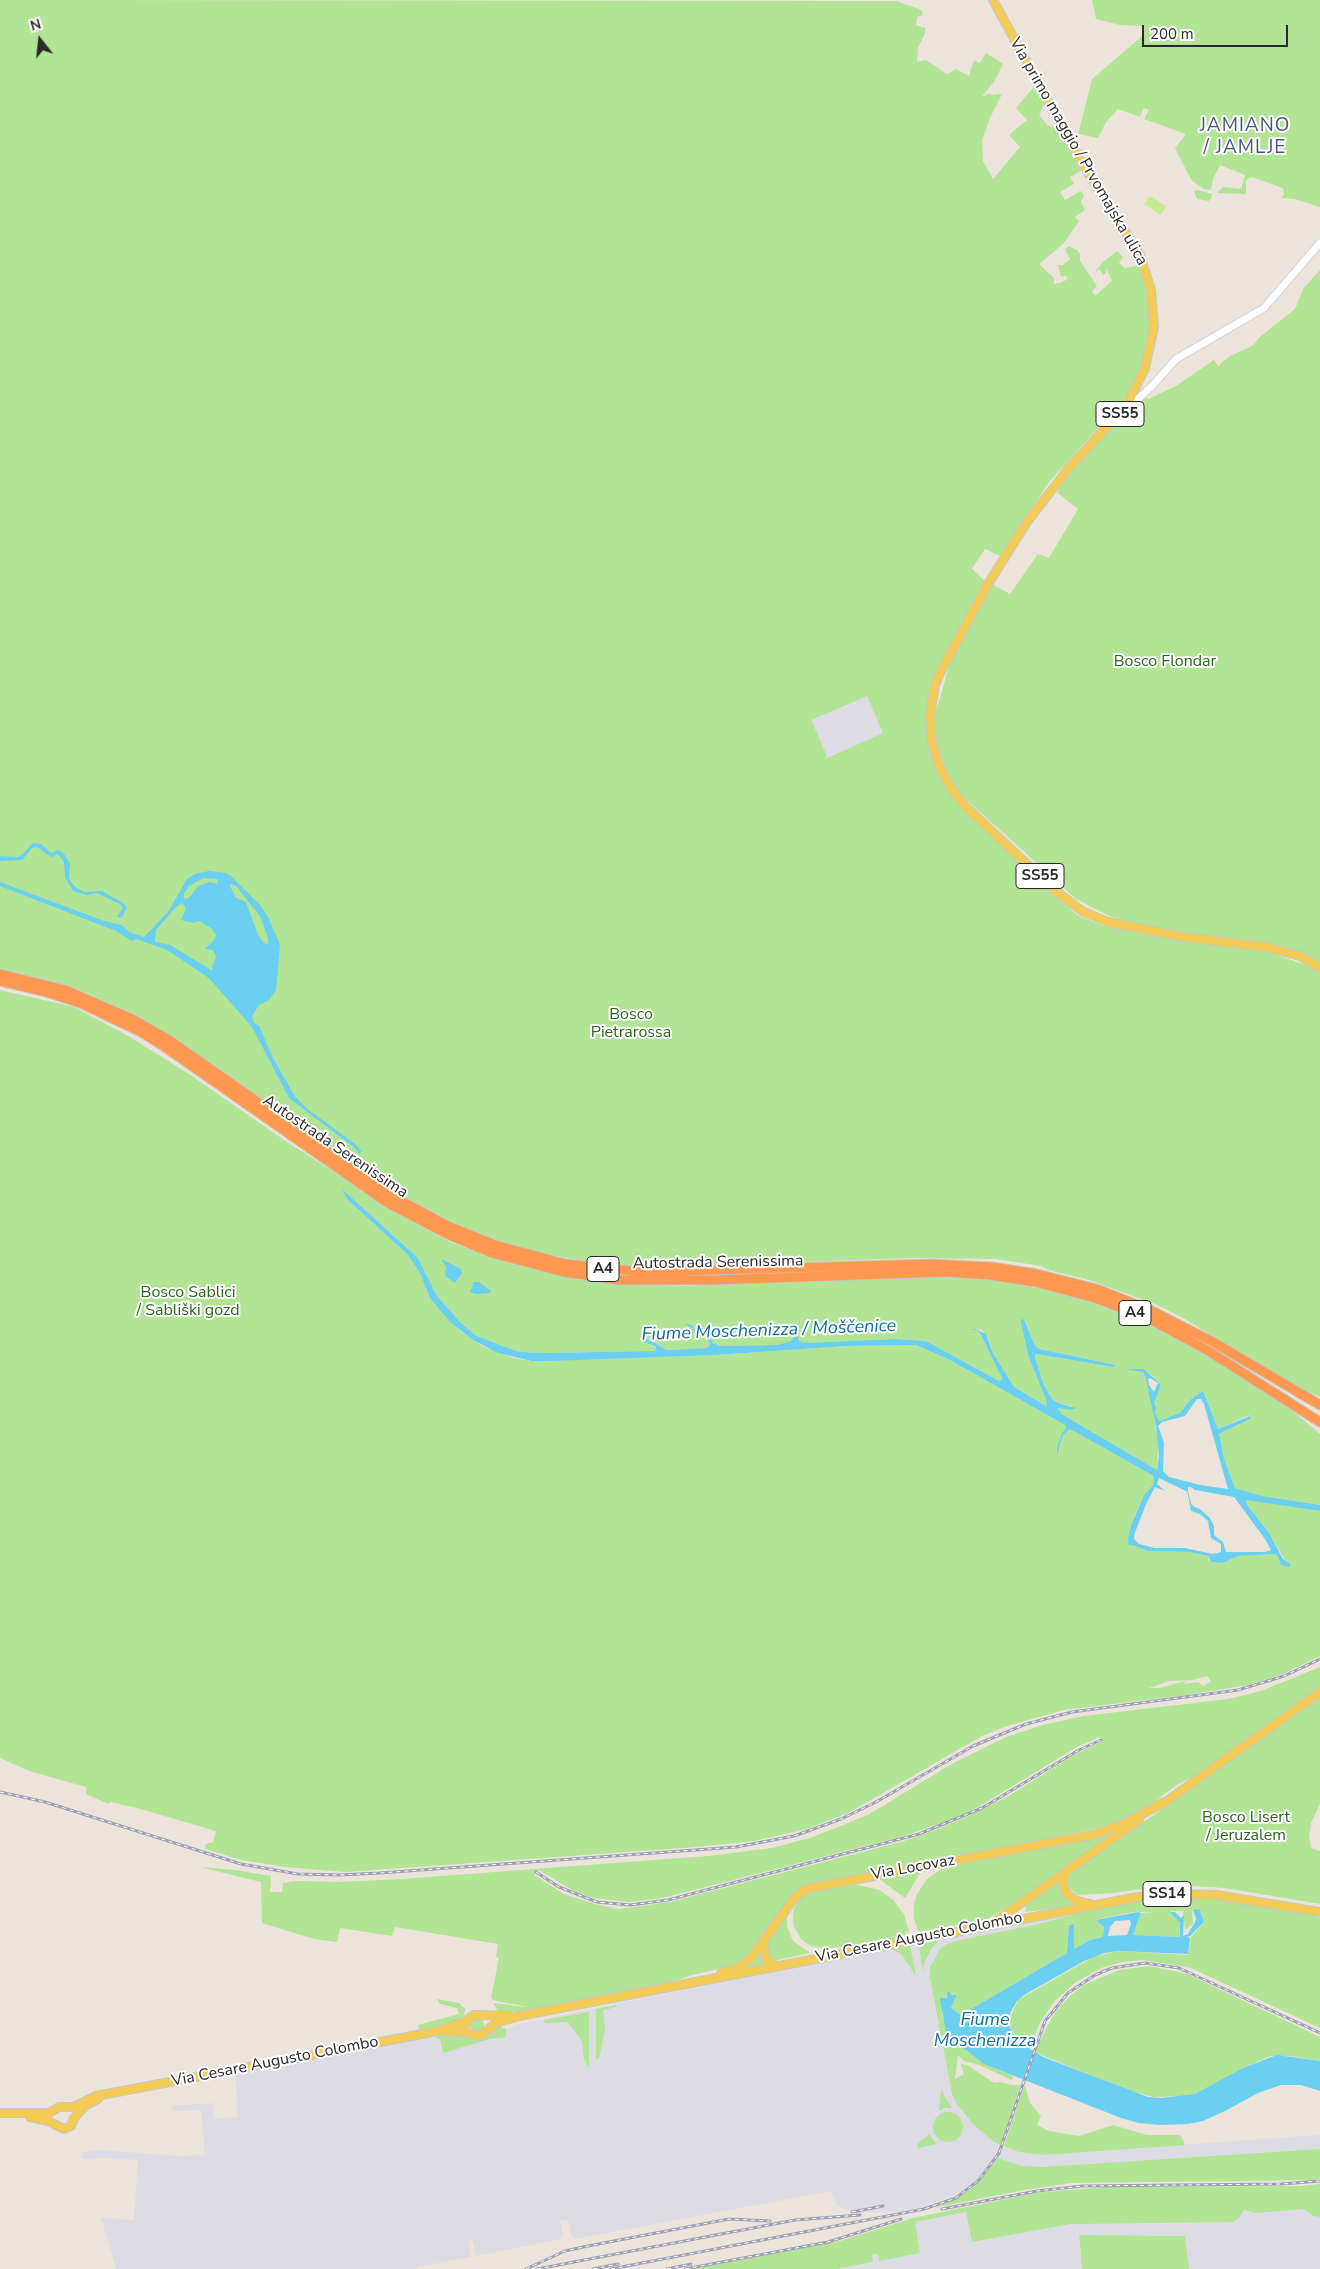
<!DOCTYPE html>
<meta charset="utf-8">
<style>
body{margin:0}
#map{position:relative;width:1320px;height:2269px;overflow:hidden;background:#ece4da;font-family:"Nunito Sans",sans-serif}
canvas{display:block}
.north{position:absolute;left:15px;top:15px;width:50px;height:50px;-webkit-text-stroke:4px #fff;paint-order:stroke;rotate:344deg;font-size:14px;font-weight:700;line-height:20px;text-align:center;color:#292929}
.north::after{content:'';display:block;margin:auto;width:18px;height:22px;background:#292929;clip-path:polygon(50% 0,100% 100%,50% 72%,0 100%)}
.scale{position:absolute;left:1142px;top:25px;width:146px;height:22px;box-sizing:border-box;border:2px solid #292929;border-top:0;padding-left:6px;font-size:15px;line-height:18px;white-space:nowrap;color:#292929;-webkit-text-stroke:4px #fff;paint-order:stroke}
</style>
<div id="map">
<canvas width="1320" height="2269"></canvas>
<div class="north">N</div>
<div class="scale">200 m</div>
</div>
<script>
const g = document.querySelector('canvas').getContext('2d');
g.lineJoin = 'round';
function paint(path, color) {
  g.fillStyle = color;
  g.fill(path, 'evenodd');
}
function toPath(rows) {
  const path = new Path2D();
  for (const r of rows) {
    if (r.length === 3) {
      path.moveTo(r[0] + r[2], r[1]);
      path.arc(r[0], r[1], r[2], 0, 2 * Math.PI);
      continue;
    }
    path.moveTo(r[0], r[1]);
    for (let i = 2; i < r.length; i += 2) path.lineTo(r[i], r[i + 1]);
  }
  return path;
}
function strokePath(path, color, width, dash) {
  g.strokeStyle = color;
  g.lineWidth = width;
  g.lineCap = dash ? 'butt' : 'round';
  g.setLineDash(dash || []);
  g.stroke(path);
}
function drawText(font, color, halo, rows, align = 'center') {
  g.font = font + ' "Nunito Sans",sans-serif';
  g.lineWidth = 4;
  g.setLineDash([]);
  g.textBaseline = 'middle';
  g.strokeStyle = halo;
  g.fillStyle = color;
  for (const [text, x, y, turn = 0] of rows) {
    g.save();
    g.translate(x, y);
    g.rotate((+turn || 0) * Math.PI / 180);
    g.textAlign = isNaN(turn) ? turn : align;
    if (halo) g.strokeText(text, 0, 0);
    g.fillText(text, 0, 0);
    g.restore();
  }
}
paint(toPath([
 [866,694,884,733,825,759,807,720],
 [1098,1908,1038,1924,949,1943,930,1978,952,2094,957,2104,994,2142,1019,2152,1043,2155,1320,2135,1320,2149,1041,2167,1022,2166,994,2157,978,2178,956,2195,924,2207,901,2211,857,2213,884,2207,883,2205,853,2210,844,2209,837,2205,831,2191,575,2239,572,2236,568,2220,560,2221,563,2234,561,2239,476,2256,473,2241,468,2241,471,2257,417,2267,417,2269,116,2269,101,2218,134,2220,138,2160,103,2158,83,2159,81,2152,99,2150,180,2156,205,2155,201,2110,172,2111,171,2106,213,2103,213,2119,237,2117,236,2074,441,2034,474,2041,483,2040,495,2031,511,2028,515,2025,882,1949,893,1950,901,1954,916,1975,910,1943,918,1941,923,1969,932,1948,939,1940,947,1936],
 [1304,2209,1313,2216,1320,2217,1320,2269,1189,2269,1185,2236,1079,2235,1082,2269,837,2269,873,2262,872,2255,878,2254,879,2260,920,2253,914,2222,966,2212,972,2242,1071,2224,1239,2218,1244,2210,1255,2213]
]), '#dddbe4');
paint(toPath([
 [0,0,896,1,922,10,923,15,917,17,916,25,925,28,925,33,918,48,917,62,926,60,947,74,956,69,969,76,974,60,980,63,986,53,1003,64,994,82,983,95,983,97,990,93,992,95,1002,94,990,118,982,140,983,161,993,179,1020,147,1009,135,1027,120,1016,108,1036,84,1046,101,1039,115,1047,125,1057,129,1081,171,1070,177,1074,184,1060,192,1065,200,1081,191,1084,196,1081,202,1085,210,1075,217,1079,221,1064,243,1039,264,1054,278,1054,284,1060,283,1068,279,1066,276,1061,277,1058,265,1063,265,1070,259,1065,250,1068,246,1077,250,1080,254,1080,261,1097,286,1092,291,1095,296,1112,281,1106,268,1106,273,1103,275,1100,269,1095,272,1103,262,1117,251,1123,257,1119,263,1125,268,1140,265,1150,302,1149,342,1144,361,1128,395,1050,481,1000,556,985,549,973,567,972,569,985,581,985,584,935,673,927,709,928,746,936,766,949,792,1007,847,1025,868,1077,915,1104,926,1152,936,1265,951,1309,966,1320,974,1320,1397,1292,1385,1185,1319,1155,1304,1089,1280,1048,1270,1041,1266,996,1259,907,1258,699,1266,615,1266,537,1253,507,1244,463,1228,388,1188,158,1029,89,994,0,969],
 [867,696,883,733,825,759,827,756,811,720],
 [1092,0,1320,0,1320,207,1295,199,1281,198,1284,195,1283,188,1252,177,1246,180,1246,194,1217,193,1223,187,1241,189,1245,175,1220,165,1213,179,1211,190,1204,189,1192,181,1175,148,1186,134,1144,119,1149,110,1144,108,1140,117,1118,109,1106,122,1098,138,1078,134,1092,79,1141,37,1144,26,1120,25,1096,19],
 [1197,190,1212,194,1211,199,1209,201,1197,199,1194,191],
 [1320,270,1320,964,1290,948,1264,942,1202,935,1140,925,1109,916,1076,899,959,793,947,773,938,746,934,720,934,712,939,702,951,658,993,585,1010,594,1038,554,1049,558,1078,509,1058,493,1059,488,1082,458,1145,397,1148,399,1176,386,1214,360,1218,366,1230,356,1252,346,1261,336,1295,309,1303,289],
 [0,990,74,1007,130,1037,192,1076,287,1142,418,1225,450,1242,511,1264,596,1282,635,1285,688,1286,898,1277,943,1277,992,1280,1044,1289,1076,1297,1156,1326,1251,1382,1287,1406,1320,1434,1320,1505,1262,1496,1235,1488,1225,1462,1219,1434,1250,1419,1249,1415,1218,1429,1203,1391,1191,1399,1180,1413,1159,1421,1155,1413,1154,1403,1161,1385,1147,1371,1129,1369,1143,1372,1152,1400,1158,1444,1157,1470,1063,1415,1057,1408,1074,1410,1072,1406,1058,1403,1052,1399,1043,1383,1035,1357,1036,1354,1113,1367,1116,1365,1039,1349,1035,1346,1025,1320,1029,1358,1047,1402,1046,1406,1014,1387,993,1353,988,1338,982,1330,976,1329,970,1330,977,1330,980,1333,1001,1376,1002,1379,999,1381,926,1341,894,1339,806,1343,799,1341,797,1333,791,1341,777,1345,720,1346,713,1343,705,1331,696,1331,694,1327,684,1324,692,1328,695,1333,705,1333,710,1345,707,1348,667,1350,645,1337,645,1342,656,1348,655,1351,546,1353,520,1352,505,1347,475,1335,461,1323,437,1296,418,1258,342,1189,347,1199,408,1255,420,1273,430,1298,459,1330,482,1346,514,1358,532,1361,602,1359,716,1355,846,1346,916,1345,950,1360,1065,1425,1066,1428,1060,1439,1058,1454,1063,1435,1070,1429,1152,1475,1154,1478,1153,1485,1144,1495,1134,1517,1129,1546,1132,1545,1148,1551,1189,1552,1208,1556,1209,1561,1223,1563,1238,1556,1274,1554,1277,1555,1281,1565,1286,1562,1269,1533,1247,1505,1246,1499,1320,1511,1320,1656,1283,1674,1248,1685,1187,1695,1064,1710,1007,1726,984,1735,848,1813,807,1829,754,1841,696,1847,346,1872,285,1867,242,1860,205,1849,206,1844,213,1842,216,1831,137,1808,110,1802,108,1804,86,1794,86,1787,29,1771,0,1758],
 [445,1265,462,1273,455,1283,446,1267],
 [1207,1676,1211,1681,1203,1686,1198,1682,1183,1684,1186,1681,1160,1688,1149,1688,1169,1681,1193,1680],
 [1320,1667,1320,1688,1206,1770,1177,1785,1143,1810,1113,1825,804,1887,788,1900,759,1942,749,1955,736,1965,692,1975,666,1984,536,2009,493,2000,491,1998,499,1958,496,1957,498,1944,395,1927,392,1936,340,1928,337,1942,314,1939,262,1923,261,1882,200,1867,235,1870,271,1876,270,1892,282,1892,283,1883,296,1881,339,1882,401,1879,708,1856,772,1848,813,1837,868,1815,950,1765,1006,1737,1043,1725,1084,1716,1228,1699,1261,1691],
 [1100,1737,1101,1742,1072,1756,1007,1797,966,1817,930,1832,904,1841,670,1902,619,1909,595,1904,564,1894,534,1875,539,1870,572,1890,593,1898,629,1902,663,1898,904,1836,950,1820,978,1807,1077,1747],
 [1320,1698,1320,1804,1311,1823,1309,1837,1311,1848,1320,1851,1320,1904,1225,1888,1175,1885,1112,1893,1078,1895,1069,1888,1068,1880,1071,1873],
 [1113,1834,1061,1873,988,1919,919,1933,914,1919,914,1904,917,1894,927,1879,943,1868],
 [922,1870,905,1898,879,1879,879,1878],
 [1059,1882,1074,1906,1025,1912,1026,1904],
 [854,1884,880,1890,893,1900,904,1914,909,1933,905,1931,906,1934,903,1938,825,1949,811,1946,801,1939,794,1927,793,1914,794,1908,802,1897,812,1892],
 [1199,1896,1300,1911,1320,1918,1320,2028,1191,1968,1143,1960,1122,1962,1101,1968,1076,1982,1055,2001,1039,2024,1030,2049,1016,2038,1011,2027,1010,2018,1018,2000,1095,1956,1119,1951,1188,1955,1191,1937,1204,1922,1198,1909,1192,1911,1193,1924,1185,1930,1183,1911,1170,1911,1180,1923,1180,1937,1133,1935,1141,1913,1155,1912,1133,1912,1089,1921,1096,1920,1104,1927,1103,1937,1090,1940,1073,1950,1074,1924,1069,1925,1067,1953,961,2015,951,2008,956,1998,951,1995,950,1992,947,1993,942,2016,952,2040,983,2063,1013,2076,1012,2080,979,2065,964,2061,958,2055,955,2079,964,2074,961,2064,967,2065,994,2083,1000,2082,1012,2085,1020,2085,1025,2086,1030,2103,1041,2116,1037,2125,1049,2131,1079,2136,1113,2125,1147,2135,1179,2135,1182,2137,1185,2145,1043,2155,1019,2152,1004,2146,1024,2086,1020,2086,1001,2145,994,2142,973,2124,957,2104,952,2094,930,1978,930,1967,940,1949,949,1943,965,1939,1038,1924,1098,1908,1146,1899],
 [784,1917,787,1918,787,1926,793,1941,810,1953,773,1961,766,1951,768,1942],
 [947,1936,939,1940,932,1948,924,1964,923,1972,918,1941],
 [910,1943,916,1976,901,1954,893,1950,882,1949],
 [761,1954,766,1965,748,1967,758,1955],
 [1149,1966,1185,1973,1320,2037,1320,2061,1291,2056,1271,2056,1243,2068,1200,2092,1187,2096,1153,2097,1127,2090,1034,2052,1055,2012,1070,1996,1084,1985,1119,1970],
 [437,1999,459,2003,465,2009,464,2016,455,2021,461,2020,420,2031,418,2025,459,2014,457,2008,440,2004],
 [493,2003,533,2008,533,2010,499,2013],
 [616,2005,617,2007,603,2010,605,2030,599,2058,596,2059,596,2009],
 [589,2012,589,2068,584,2059,582,2041,568,2022,545,2023,544,2020],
 [477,2025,7],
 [499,2026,506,2029,506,2037,490,2039,443,2053,440,2039,437,2039,436,2035,465,2036,478,2040,487,2037],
 [941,2090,952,2108,944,2108,939,2111],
 [948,2127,15],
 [929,2134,936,2144,918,2148,917,2144],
 [1320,2149,1320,2178,1315,2180,1071,2183,1024,2190,934,2208,956,2199,970,2190,980,2181,998,2158,1022,2166,1041,2167],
 [1320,2184,1320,2217,1313,2216,1304,2209,1255,2213,1244,2210,1239,2218,1233,2222,1071,2224,972,2242,966,2212,915,2222,920,2253,879,2261,878,2254,872,2255,873,2262,837,2269,693,2269,840,2241,913,2218,1035,2193,1105,2187,1301,2186],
 [1079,2235,1185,2236,1189,2269,1082,2269]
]), '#b1e495');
paint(toPath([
 [1150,196,1166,206,1161,215,1144,204]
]), '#c6eb90');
paint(toPath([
 [33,843,41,844,51,853,58,850,64,854,70,864,69,879,75,887,85,892,102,891,123,903,127,907,122,917,117,917,123,908,120,904,97,893,87,895,73,891,65,877,64,862,58,854,51,857,37,847,32,848,22,860,0,861,0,856,18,857,22,855],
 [209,871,226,873,231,876,260,905,268,917,280,945,276,990,269,1000,259,1005,252,1016,254,1023,259,1026,273,1058,294,1095,306,1108,355,1144,361,1151,360,1155,355,1148,289,1098,252,1027,209,978,167,950,136,939,132,941,116,931,0,886,0,882,104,921,122,925,129,932,144,937,168,912,187,879,195,874],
 [203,878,217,879,218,881,217,884,209,882,198,886,189,898,184,899,184,893,189,886],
 [231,884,236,886,260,916,268,938,268,945,263,942,258,935,246,902,236,898,230,886],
 [182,903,186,908,181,920,194,923,200,921,212,929,216,935,215,939,205,949,213,950,216,957,212,967,213,971,170,945,155,942,156,930,175,908],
 [342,1189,418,1258,437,1296,461,1323,475,1335,505,1347,520,1352,546,1353,655,1351,656,1347,645,1342,644,1337,667,1350,707,1348,710,1345,705,1333,696,1334,692,1328,684,1324,692,1325,696,1331,705,1331,713,1343,720,1346,777,1345,791,1341,797,1333,799,1341,806,1343,894,1339,926,1341,999,1381,1002,1379,1001,1376,980,1333,977,1330,969,1330,976,1329,986,1334,993,1353,1014,1387,1046,1406,1047,1402,1029,1358,1022,1327,1021,1320,1024,1319,1035,1346,1039,1349,1116,1365,1113,1367,1036,1354,1035,1357,1043,1383,1052,1399,1058,1403,1076,1408,1072,1410,1057,1408,1063,1415,1157,1470,1159,1456,1156,1426,1146,1380,1143,1372,1126,1369,1144,1369,1161,1385,1154,1403,1156,1408,1155,1413,1159,1421,1180,1413,1191,1399,1203,1391,1218,1429,1250,1416,1250,1419,1219,1434,1225,1462,1235,1488,1262,1496,1320,1505,1320,1511,1246,1500,1247,1505,1269,1533,1283,1559,1291,1565,1289,1567,1281,1565,1277,1555,1274,1554,1238,1556,1223,1563,1211,1562,1208,1556,1189,1552,1148,1551,1132,1545,1129,1546,1128,1538,1132,1523,1144,1495,1153,1485,1154,1478,1152,1475,1070,1429,1063,1435,1057,1455,1057,1448,1062,1433,1066,1428,1065,1425,950,1360,916,1345,846,1346,716,1355,550,1361,532,1361,498,1353,473,1340,450,1322,430,1298,420,1273,408,1255,347,1199],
 [1150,1378,1158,1383,1154,1392,1149,1385,1148,1379],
 [1197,1399,1201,1399,1204,1404,1228,1489,1200,1485,1169,1477,1163,1471,1164,1443,1158,1426,1162,1422,1185,1416],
 [1159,1478,1188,1492,1188,1487,1191,1487,1195,1490,1234,1497,1265,1539,1271,1550,1265,1552,1226,1552,1223,1542,1214,1535,1214,1526,1210,1518,1201,1510,1193,1506,1189,1500,1191,1511,1200,1514,1208,1521,1211,1538,1221,1544,1221,1552,1213,1554,1185,1548,1155,1548,1139,1544,1134,1539,1134,1535,1147,1502,1155,1487,1165,1491,1157,1484],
 [441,1259,461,1269,462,1273,455,1283,445,1276,446,1267],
 [474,1282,479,1282,491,1291,490,1293,476,1294,470,1292],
 [1199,1909,1204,1922,1190,1936,1186,1937,1190,1938,1188,1954,1119,1951,1104,1953,1084,1961,1024,1995,1017,2001,1010,2013,1010,2027,1017,2041,1043,2057,1148,2097,1161,2098,1195,2094,1243,2068,1277,2055,1320,2061,1320,2091,1301,2085,1281,2085,1258,2093,1225,2111,1203,2121,1188,2124,1160,2125,1139,2123,1121,2118,984,2064,966,2050,957,2045,946,2033,940,1998,947,1998,947,1992,950,1992,951,1995,956,1995,956,1997,951,2008,961,2015,1067,1953,1069,1925,1074,1924,1074,1949,1090,1940,1103,1937,1104,1927,1096,1920,1138,1912,1141,1913,1133,1935,1180,1937,1180,1923,1170,1912,1175,1912,1181,1918,1184,1915,1183,1936,1188,1934,1194,1924,1196,1919,1193,1910],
 [1130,1920,1131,1924,1127,1935,1108,1936,1110,1927,1115,1921]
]), '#6acff1');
strokePath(toPath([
 [1187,1490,1190,1501]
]), '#6acff1', 1);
const secondary = toPath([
 [1127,405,1138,399,1153,385,1176,359,1264,308,1320,243]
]);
const primary = toPath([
 [993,0,1082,163,1140,255,1151,290,1154,327,1145,368,1127,405,1068,469,1027,522,988,584,943,667,935,685,930,715,932,741,938,763,950,787,966,807,1057,892,1082,911,1108,922,1183,937,1266,947,1300,956,1320,968],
 [1161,1805,1320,1692],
 [1065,1873,1063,1885,1067,1894,1077,1901,1090,1904],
 [993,1923,1139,1820],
 [763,1944,766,1959,776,1966],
 [721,1973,740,1967,751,1958,793,1900,803,1891,810,1888,1096,1834,1126,1823,1164,1802],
 [466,2024,468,2019,474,2015,510,2016],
 [438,2031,464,2032,480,2036,496,2023,519,2016,1138,1897,1175,1894,1216,1895,1320,1912],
 [0,2113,49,2113,59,2107,73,2107,96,2096,438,2031,467,2021],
 [30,2117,48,2121,64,2129,71,2126,74,2118,86,2105,98,2099]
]);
const motorway = toPath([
 [0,974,65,990,132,1019,169,1040,392,1196,448,1226,495,1245,566,1264,642,1272,931,1264,992,1267,1037,1274,1097,1289,1150,1310,1213,1342,1320,1405],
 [0,981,46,992,80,1003,141,1032,165,1047,388,1203,445,1233,492,1253,564,1272,618,1280,713,1280,946,1272,990,1275,1035,1282,1095,1298,1146,1317,1207,1350,1320,1422]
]);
strokePath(secondary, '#cfd3e2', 9);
strokePath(primary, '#c7c7c7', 10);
strokePath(motorway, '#c7c7c7', 11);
strokePath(secondary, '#fff', 7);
strokePath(primary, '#f3cc57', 8);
strokePath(motorway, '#ff9951', 9);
const rail = toPath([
 [0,1792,45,1802,241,1864,298,1874,339,1875,380,1873,736,1847,794,1836,841,1819,876,1802,973,1746,1026,1724,1072,1712,1238,1690,1284,1676,1320,1659],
 [536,1872,559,1887,597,1902,630,1905,668,1900,919,1834,982,1808,1079,1750,1101,1740],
 [942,2209,1037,2191,1082,2186,1281,2184,1320,2181],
 [852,2212,883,2206],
 [526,2269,565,2251,588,2246,729,2219,770,2221],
 [537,2269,795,2220,860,2215],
 [593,2269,618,2264],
 [611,2269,924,2209,956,2198,979,2180,999,2153,1045,2021,1068,1993,1095,1975,1112,1968,1145,1963,1179,1968,1320,2033],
 [667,2269,691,2264],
 [685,2269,828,2242,901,2219]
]);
strokePath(rail, '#9da1b4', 3);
strokePath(rail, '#fff', 1, [4]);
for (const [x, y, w] of [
 [1120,414,48],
 [1040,876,48],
 [603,1269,32],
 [1135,1313,32],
 [1167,1894,48]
]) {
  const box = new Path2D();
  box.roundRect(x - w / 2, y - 12.5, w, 25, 4);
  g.fillStyle = '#fff';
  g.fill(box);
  strokePath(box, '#292929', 1);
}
drawText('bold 15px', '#292929', null, [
 ["SS55",1120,414],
 ["SS55",1040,876],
 ["A4",603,1269],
 ["A4",1135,1313],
 ["SS14",1167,1894]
]);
drawText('16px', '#292929', '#fff', [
 ["Via primo maggio / Prvomajska ulica",1078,152,60],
 ["Autostrada Serenissima",335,1147,34],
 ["Autostrada Serenissima",718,1263,-1],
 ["Via Locovaz",913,1868,-10],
 ["Via Cesare Augusto Colombo",919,1938,-11],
 ["Via Cesare Augusto Colombo",275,2062,-11]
]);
drawText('16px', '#2a6618', '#fff', [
 ["Bosco Flondar",1165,662],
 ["Bosco",631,1015],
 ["Pietrarossa",631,1033],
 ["Bosco Sablici",188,1293],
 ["/ Sabliški gozd",188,1311],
 ["Bosco Lisert",1246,1818],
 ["/ Jeruzalem",1246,1836]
]);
drawText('italic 18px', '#0b6c9b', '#fff', [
 ["Fiume Moschenizza / Moščenice",769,1331,-2],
 ["Fiume",985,2021],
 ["Moschenizza",985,2042]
]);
g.letterSpacing = '1px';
drawText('19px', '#48527a', '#fff', [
 ["JAMIANO",1245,126],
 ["/ JAMLJE",1245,148]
]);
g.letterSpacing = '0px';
</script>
